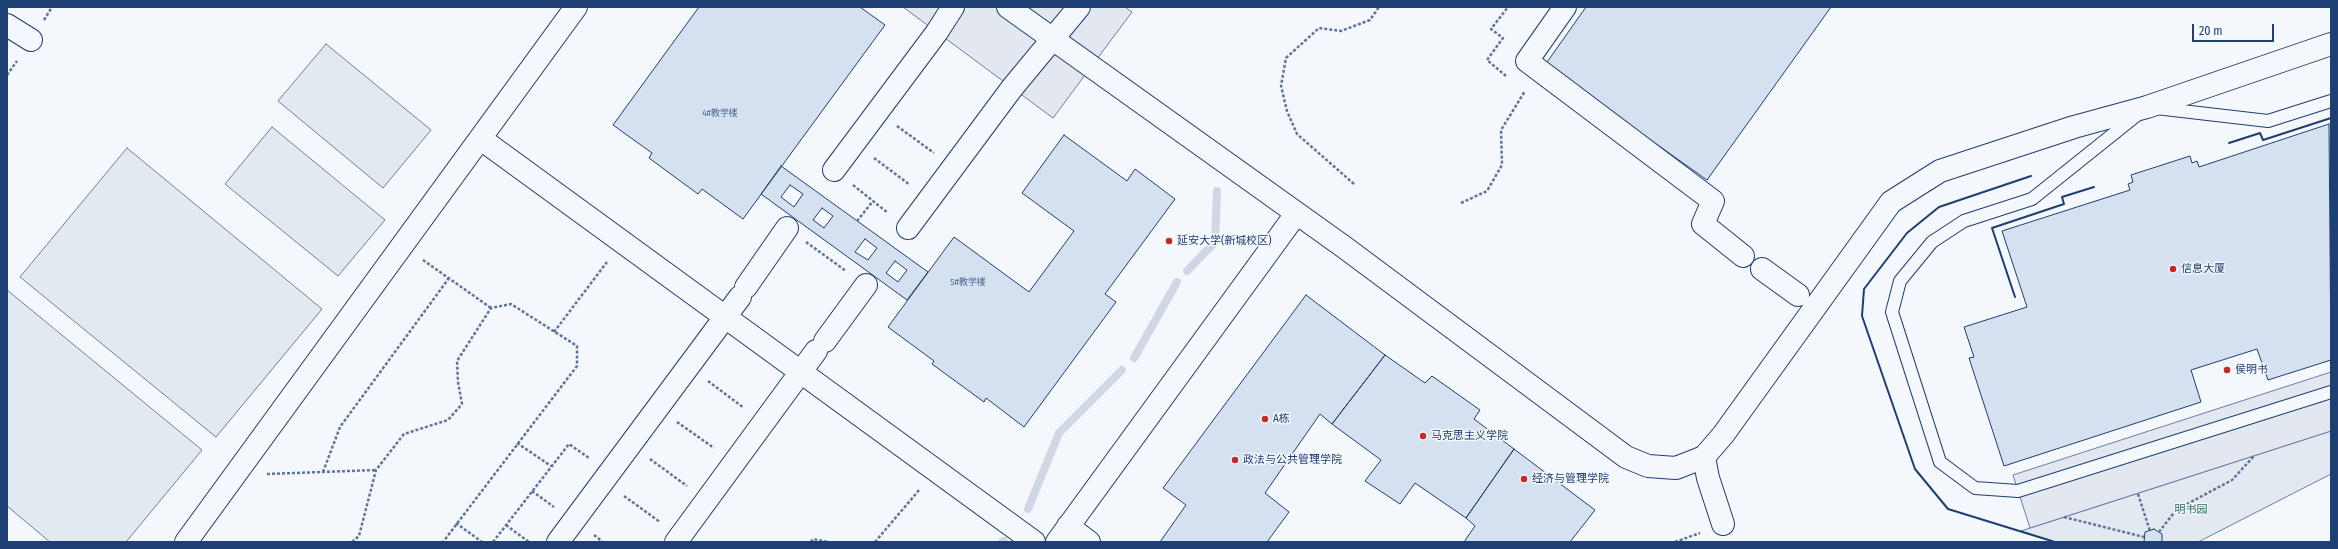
<!DOCTYPE html>
<meta charset="utf-8">
<style>
body{margin:0}
#map{position:relative;width:2338px;height:549px;overflow:hidden;background:#f4f7fb;font-family:"Fira Sans Condensed",sans-serif}
canvas{display:block}
.frame{position:absolute;inset:0;border:8px solid #1d3f73;pointer-events:none}
.scale{position:absolute;left:2192px;top:24px;width:82px;height:18px;box-sizing:border-box;border:2px solid #1d3f73;border-top:0;padding-left:5px;font-size:12px;line-height:14px;white-space:nowrap;color:#1d3f73;-webkit-text-stroke:3px #f4f7fb;paint-order:stroke}
</style>
<div id="map">
<canvas width="2338" height="549"></canvas>
<div class="frame"></div>
<div class="scale">20 m</div>
</div>
<script>
const g = document.querySelector('canvas').getContext('2d');
g.lineJoin = 'round';
function paint(path, color) {
  g.fillStyle = color;
  g.fill(path, 'evenodd');
}
function toPath(rows) {
  const path = new Path2D();
  for (const r of rows) {
    path.moveTo(r[0], r[1]);
    for (let i = 2; i < r.length; i += 2) path.lineTo(r[i], r[i + 1]);
  }
  return path;
}
function strokePath(path, color, width, dash) {
  g.strokeStyle = color;
  g.lineWidth = width;
  g.lineCap = dash ? 'butt' : 'round';
  g.setLineDash(dash || []);
  g.stroke(path);
}
function drawText(font, color, halo, rows, align = 'center') {
  g.font = font + ' "Fira Sans Condensed","Noto Sans SC",sans-serif';
  g.lineWidth = 3;
  g.setLineDash([]);
  g.textBaseline = 'middle';
  g.strokeStyle = halo;
  g.fillStyle = color;
  for (const [text, x, y, turn = 0] of rows) {
    g.save();
    g.translate(x, y);
    g.rotate((+turn || 0) * Math.PI / 180);
    g.textAlign = isNaN(turn) ? turn : align;
    if (halo) g.strokeText(text, 0, 0);
    g.fillText(text, 0, 0);
    g.restore();
  }
}
const green = toPath([
 [326,44,431,130,383,188,278,101,326,44],
 [272,127,385,220,338,276,225,184,272,127],
 [127,148,322,309,216,437,20,277,127,148],
 [7,290,202,450,126,542,50,542,7,506,7,290],
 [2331,431,2331,474,2198,542,2055,542,2021,531,2331,431]
]);
paint(green, '#e3e9f0');
strokePath(green, '#687fa3', 1);
const parking = toPath([
 [903,7,1125,7,1132,12,1053,118,903,7],
 [2331,372,2331,431,2030,528,2013,475,2331,372]
]);
paint(parking, '#e3e8f0');
strokePath(parking, '#687fa3', 1);
strokePath(toPath([
 [1187,271,1215,242,1217,191],
 [1134,358,1177,282],
 [1028,509,1059,433,1122,370],
 [1002,542,1004,541]
]), '#cfd7e4', 8);
const building = toPath([
 [699,7,860,7,885,25,743,219,702,189,698,194,649,158,652,153,613,125,699,7],
 [1586,7,1831,7,1707,180,1545,65,1586,7],
 [2329,124,2331,360,2268,380,2257,349,2191,370,2201,402,2004,466,1969,358,1974,357,1964,327,2027,307,2002,231,2130,190,2128,184,2133,182,2131,175,2190,156,2192,163,2197,161,2199,167,2329,124],
 [1064,135,1127,181,1135,169,1175,199,1105,294,1116,302,1024,427,986,398,984,402,932,364,934,361,888,327,954,237,1029,292,1074,231,1022,193,1064,135],
 [781,166,928,272,907,300,761,194,781,166],
 [790,185,803,194,794,207,781,197,790,185],
 [822,208,833,216,824,228,813,220,822,208],
 [865,239,877,248,868,260,855,252,865,239],
 [895,261,907,270,898,282,886,273,895,261],
 [1306,295,1385,355,1332,424,1320,414,1265,493,1289,512,1267,542,1160,542,1186,505,1163,488,1306,295],
 [1385,355,1425,383,1432,376,1480,410,1474,419,1514,449,1466,518,1415,483,1400,504,1365,481,1381,460,1332,424,1385,355],
 [1514,449,1595,510,1570,542,1464,542,1475,526,1466,518,1514,449],
 [2154,529,2162,534,2162,542,2144,542,2145,532,2154,529]
]);
paint(building, '#d5e0f0');
strokePath(building, '#1d3f73', 1);
const lane = toPath([
 [2156,108,2268,121,2331,101],
 [2137,115,2032,199,1964,221,1932,242,1900,281,1892,312,1940,462,1975,488,2018,491,2331,392]
]);
const street = toPath([
 [1008,7,1344,247,1626,457,1648,466,1676,468,1704,457,1723,435,1891,202,1940,171,2074,127,2147,107,2331,44],
 [1565,7,1527,61,1713,201,1703,224,1743,256],
 [7,25,31,40],
 [481,139,1034,542],
 [834,170,937,32,953,7],
 [908,228,1012,88,1079,7],
 [1762,269,1798,295],
 [746,287,787,228],
 [825,341,866,285],
 [1704,457,1708,478,1723,524],
 [1068,526,1089,542],
 [186,542,576,7],
 [558,542,740,297],
 [676,542,816,351],
 [1057,542,1296,214]
]);
strokePath(lane, '#1d3f73', 14);
strokePath(street, '#1d3f73', 24);
strokePath(toPath([
 [44,20,52,7],
 [7,75,17,61],
 [1506,76,1487,60,1503,38,1491,29,1508,7],
 [897,126,934,153],
 [874,158,910,185],
 [1354,184,1297,134,1287,111,1281,86,1286,58,1319,28,1341,31,1370,20,1379,7],
 [853,185,888,213],
 [1461,203,1487,191,1502,165,1501,130,1525,91],
 [857,221,873,201],
 [806,242,846,271],
 [423,260,491,308],
 [554,332,607,262],
 [708,381,744,408],
 [677,422,714,448],
 [517,443,551,466],
 [650,459,687,486],
 [323,472,340,427,449,278],
 [267,474,376,470],
 [532,491,554,507],
 [2138,494,2150,531],
 [624,496,660,522],
 [2064,517,2144,537],
 [456,523,482,542],
 [506,525,529,542],
 [2159,532,2176,510,2232,480,2254,456],
 [594,535,603,542],
 [352,542,359,536,376,470,404,434,448,420,462,404,458,382,457,361,491,308,511,304,577,346,577,366,443,542],
 [493,542,569,444,589,458],
 [811,542,813,539,828,542],
 [875,542,920,489],
 [1675,542,1700,533]
]), '#5e769c', 2.5, [3, 2]);
strokePath(lane, '#f4f7fb', 12);
strokePath(street, '#f4f7fb', 22);
strokePath(toPath([
 [2229,143,2260,133,2263,140,2331,118],
 [2031,176,1939,207,1907,233,1864,289,1862,316,1915,469,1948,509,2055,542],
 [2015,297,1992,228,2064,204,2062,197,2094,187]
]), '#1d3f73', 2);
for (const [x, y, r, color] of [
 [1169,241,4,"#c62828"],
 [2173,269,4,"#c62828"],
 [2227,370,4,"#c62828"],
 [1265,419,4,"#c62828"],
 [1423,436,4,"#c62828"],
 [1235,460,4,"#c62828"],
 [1524,479,4,"#c62828"]
]) {
  const dot = new Path2D();
  dot.arc(x, y, r, 0, 2 * Math.PI);
  g.fillStyle = color;
  g.fill(dot);
  strokePath(dot, '#f4f7fb', 1.5);
}
drawText('9px', '#4b6792', null, [
 ["4#教学楼",720,113],
 ["5#教学楼",968,282]
]);
drawText('11px', '#1d3f73', '#f4f7fb', [
 ["延安大学(新城校区)",1177,241],
 ["信息大厦",2181,269],
 ["侯明书",2235,370],
 ["A栋",1273,419],
 ["马克思主义学院",1431,436],
 ["政法与公共管理学院",1243,460],
 ["经济与管理学院",1532,479]
], 'left');
drawText('11px', '#2c6c60', '#f4f7fb', [
 ["明书园",2191,510]
]);
</script>
